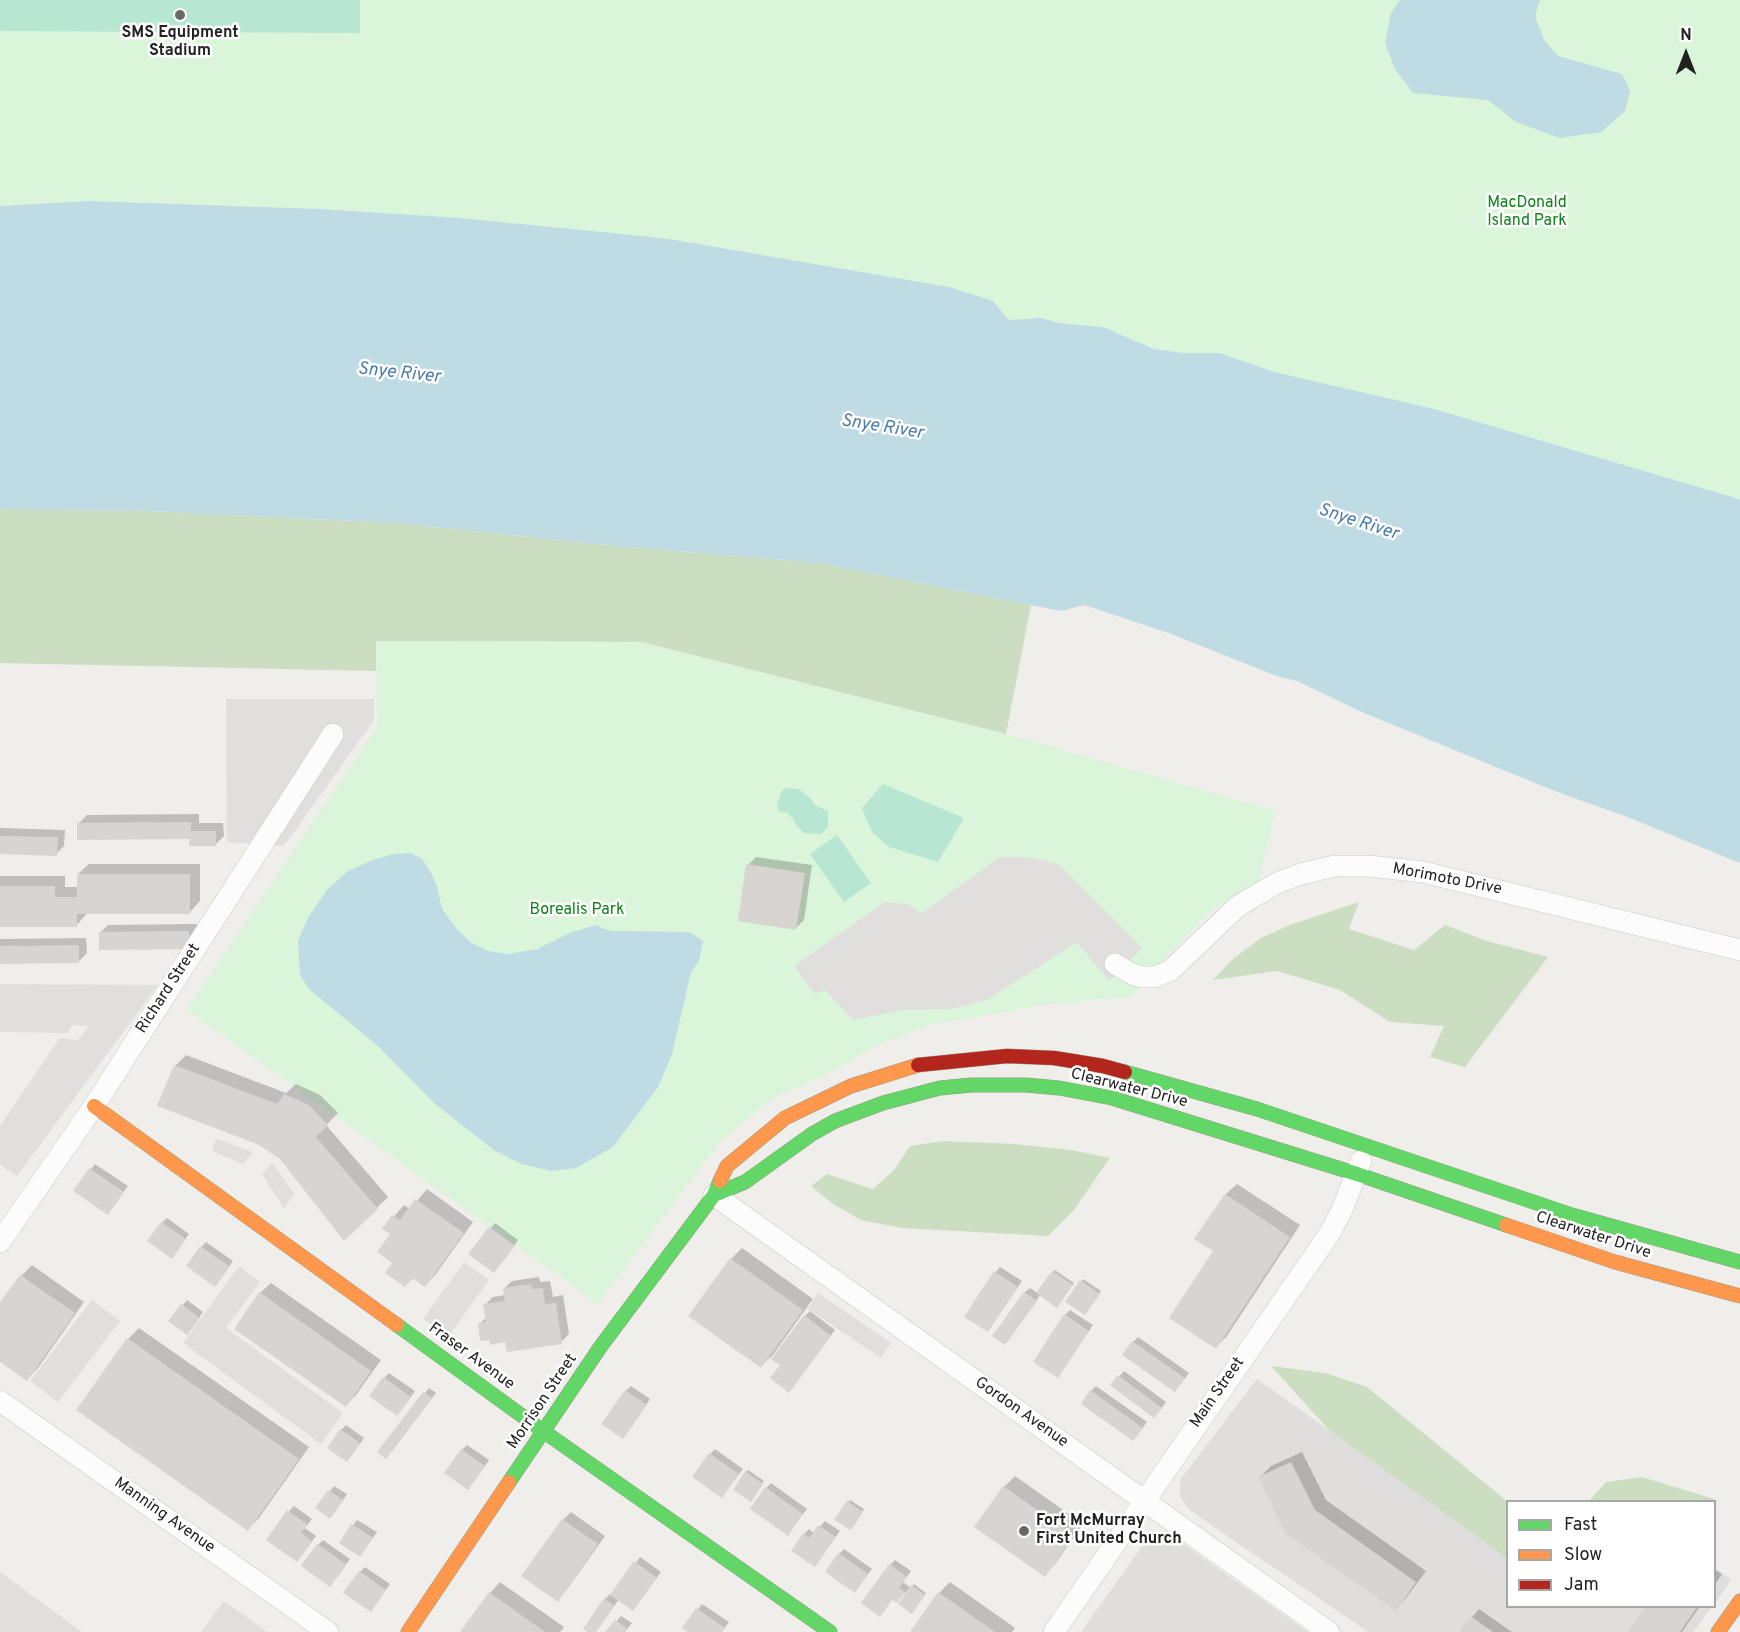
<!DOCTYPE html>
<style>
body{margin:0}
#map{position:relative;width:1740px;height:1632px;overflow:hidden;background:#f0eeeb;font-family:Overpass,sans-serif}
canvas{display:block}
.legend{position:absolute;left:1506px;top:1500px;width:210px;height:108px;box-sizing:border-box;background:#fff;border:2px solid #a7a7a7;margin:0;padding:8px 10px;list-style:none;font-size:18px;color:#222}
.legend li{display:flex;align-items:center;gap:12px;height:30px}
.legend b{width:30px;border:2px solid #a7a7a7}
.north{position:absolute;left:1656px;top:24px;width:60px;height:60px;-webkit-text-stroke:4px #fff;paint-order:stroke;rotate:0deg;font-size:16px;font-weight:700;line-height:24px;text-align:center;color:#222}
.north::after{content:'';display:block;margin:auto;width:21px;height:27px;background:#222;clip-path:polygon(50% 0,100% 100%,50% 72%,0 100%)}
</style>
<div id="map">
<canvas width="1740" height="1632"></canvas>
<ul class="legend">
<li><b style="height:8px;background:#63d668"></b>Fast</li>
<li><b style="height:8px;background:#ff974d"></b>Slow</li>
<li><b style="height:8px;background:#b3261e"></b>Jam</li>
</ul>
<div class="north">N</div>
</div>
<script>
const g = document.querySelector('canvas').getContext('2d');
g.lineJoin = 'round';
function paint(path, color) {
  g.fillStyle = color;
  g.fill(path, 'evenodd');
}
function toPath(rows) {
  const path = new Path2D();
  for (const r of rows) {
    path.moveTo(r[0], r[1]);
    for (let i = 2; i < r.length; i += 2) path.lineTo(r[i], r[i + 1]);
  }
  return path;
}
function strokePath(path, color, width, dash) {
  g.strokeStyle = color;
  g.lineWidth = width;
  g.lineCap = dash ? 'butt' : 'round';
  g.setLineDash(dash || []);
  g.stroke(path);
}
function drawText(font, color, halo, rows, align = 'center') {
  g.font = font + ' Overpass,sans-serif';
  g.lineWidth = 5;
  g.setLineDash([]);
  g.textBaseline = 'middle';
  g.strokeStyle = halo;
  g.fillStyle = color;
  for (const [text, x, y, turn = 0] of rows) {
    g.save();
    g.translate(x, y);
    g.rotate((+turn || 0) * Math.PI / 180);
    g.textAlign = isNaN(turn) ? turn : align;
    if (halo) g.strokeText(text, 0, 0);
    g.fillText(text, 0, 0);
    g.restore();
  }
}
paint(toPath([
 [1257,1379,1507,1556,1508,1606,1712,1607,1693,1632,1368,1632,1188,1509,1180,1495,1180,1480],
 [1161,1536,1172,1536,1308,1632,1081,1632,1143,1545],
 [1715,1568,1731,1580,1715,1603]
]), '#dfdedc');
paint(toPath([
 [0,509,148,511,395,523,617,546,820,563,1031,605,1006,734,641,642,376,641,376,671,0,663],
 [1359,902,1349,929,1414,950,1445,925,1487,941,1548,957,1465,1067,1430,1057,1444,1026,1390,1022,1340,990,1277,971,1213,980,1233,959,1261,938,1290,925],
 [943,1141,1015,1144,1071,1150,1110,1158,1073,1211,1048,1236,902,1228,861,1220,833,1204,811,1186,827,1174,873,1189,894,1170,910,1146],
 [1271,1366,1325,1373,1367,1387,1508,1502,1507,1558,1329,1430],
 [1642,1477,1717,1500,1715,1505,1714,1502,1589,1501,1606,1482]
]), '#cbdec1');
paint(toPath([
 [0,0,1740,0,1740,500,1434,409,1274,372,1220,353,1183,353,1154,349,1103,327,1058,323,1041,318,1009,320,993,301,950,287,669,239,460,218,320,209,89,201,0,206],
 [376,641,641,642,1006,734,1275,811,1258,883,1214,908,1167,955,1132,996,1043,1005,932,1024,882,1043,827,1074,772,1099,719,1143,598,1304,187,1010,378,725]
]), '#daf5da');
paint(toPath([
 [0,0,360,0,360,33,0,31],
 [883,784,964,818,938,862,889,847,872,832,862,808],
 [785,788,799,789,810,798,816,806,828,811,828,827,821,834,804,833,795,824,794,819,787,813,779,811,777,806,781,792],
 [837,835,871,883,844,902,810,854]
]), '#b7e6d2');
paint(toPath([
 [226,699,374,699,374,720,284,846,227,842],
 [1000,857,1029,857,1058,864,1142,948,1109,981,1077,942,987,1000,950,1009,903,1010,853,1020,825,990,815,994,794,966,885,902,907,904,922,913],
 [0,984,158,985,17,1176,0,1165,0,1126,60,1038,78,1040,89,1026,72,1025,68,1033,0,1032],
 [216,1139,253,1152,243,1164,212,1151],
 [272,1163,295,1194,284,1208,262,1174],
 [464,1262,489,1280,448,1337,423,1319],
 [239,1266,260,1282,226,1328,343,1413,321,1444,183,1343],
 [818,1293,891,1343,881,1358,808,1309],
 [92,1300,120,1321,58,1402,30,1381],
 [0,1572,82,1632,0,1632],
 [224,1601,266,1631,266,1632,201,1632]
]), '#e0dfde');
paint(toPath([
 [1400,0,1540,0,1535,16,1544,40,1558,56,1622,74,1630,91,1625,111,1601,132,1560,138,1516,122,1488,100,1413,93,1395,69,1385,43,1391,13],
 [89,201,320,209,460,218,622,234,669,239,949,287,993,301,1009,320,1041,318,1058,323,1103,327,1154,349,1183,353,1220,353,1274,372,1434,409,1732,497,1740,500,1740,863,1625,816,1557,792,1457,751,1364,713,1297,681,1277,676,1171,634,1084,605,1061,611,820,563,617,546,395,523,148,511,0,509,0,206],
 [410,853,421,858,430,871,437,886,442,909,456,928,470,942,488,951,508,954,537,949,570,933,595,925,611,931,690,932,703,941,699,961,691,972,672,1054,658,1087,613,1147,576,1168,551,1171,522,1164,495,1151,434,1103,378,1046,309,989,300,975,298,941,309,916,327,890,348,871,373,860,393,854]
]), '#bfdbe3');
paint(toPath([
 [199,814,199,823,223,823,224,836,216,844,190,838,79,823,87,815],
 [0,828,65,830,64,846,56,854,0,853],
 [756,857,812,865,804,920,796,928,748,865],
 [89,864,200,864,200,901,190,912,88,912,77,925,0,925,0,876,65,876,65,887,78,887,78,874],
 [197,924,197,940,100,933,108,925],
 [86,938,87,953,79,961,0,962,0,939],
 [186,1055,286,1093,296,1084,320,1095,338,1113,326,1125,388,1197,345,1239,281,1158,175,1066],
 [95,1164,128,1186,112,1208,75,1190],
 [1237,1184,1300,1225,1227,1336,1216,1347,1215,1251,1197,1239,1226,1194],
 [427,1189,473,1222,436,1274,425,1285,414,1277,405,1285,394,1263,392,1234,384,1228,404,1205,410,1209],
 [167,1218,189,1234,176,1252,162,1223],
 [495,1223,518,1240,499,1266,470,1254],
 [206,1242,233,1261,220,1280,201,1247],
 [742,1248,813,1299,772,1356,761,1366,690,1315,731,1259],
 [32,1265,84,1302,38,1368,27,1379,0,1360,0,1305,21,1276],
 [1000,1267,1022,1281,988,1330,996,1272],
 [1055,1270,1074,1283,1059,1304,1041,1294,1010,1338,994,1336,1025,1292,1030,1288,1038,1293],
 [539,1277,540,1282,550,1281,553,1297,563,1295,569,1334,561,1342,490,1338,479,1324,487,1317,485,1305,493,1297,505,1295,504,1289,512,1281],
 [1083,1279,1101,1291,1086,1311,1082,1281],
 [271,1283,381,1360,356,1395,345,1405,260,1293],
 [187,1300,203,1312,192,1328,170,1321],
 [1070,1310,1093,1325,1058,1376,1065,1315],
 [810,1311,835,1330,793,1386,782,1365,805,1316],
 [139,1328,309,1447,259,1518,248,1529,128,1339],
 [1138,1337,1189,1373,1180,1385,1133,1342],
 [1124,1371,1166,1402,1159,1412,1112,1385],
 [389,1373,415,1391,402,1409,384,1378],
 [631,1386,650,1399,628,1432,626,1391],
 [1096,1386,1147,1422,1138,1434,1091,1391],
 [429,1388,436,1393,391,1452,379,1452],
 [346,1425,364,1438,352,1455,341,1430],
 [467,1445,489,1460,473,1483,462,1450],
 [715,1449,743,1469,722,1496,710,1454],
 [1302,1452,1326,1500,1426,1571,1406,1598,1396,1609,1260,1477,1271,1466],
 [748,1470,764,1481,752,1498,746,1472],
 [1015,1476,1083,1524,1055,1564,1044,1575,976,1527,1004,1487],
 [771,1483,807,1509,788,1534,766,1488],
 [334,1486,347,1494,335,1512,317,1508],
 [850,1500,864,1509,853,1527,848,1502],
 [294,1506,312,1519,305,1528,316,1536,302,1555,289,1511],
 [571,1512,605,1536,565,1592,557,1600,563,1520],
 [357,1520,377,1532,360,1555,341,1542],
 [825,1521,840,1531,815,1565,804,1534,809,1529,814,1533],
 [323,1540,350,1559,335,1580,318,1545],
 [844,1549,872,1569,859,1586,839,1554],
 [640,1557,661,1572,633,1609,619,1599,598,1629,595,1632,591,1632,605,1599,610,1594,612,1596],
 [895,1560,911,1571,903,1582,911,1588,914,1584,926,1593,914,1610,907,1591,896,1601,890,1565],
 [365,1567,390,1584,375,1605,360,1572],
 [1714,1569,1722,1574,1714,1586],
 [500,1582,564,1627,560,1632,462,1632,490,1593],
 [950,1582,1015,1628,1012,1632,912,1632,939,1593],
 [702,1604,729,1622,722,1632,690,1632,684,1628],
 [1647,1606,1700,1606,1682,1632,1629,1632],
 [1479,1609,1512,1632,1460,1632],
 [621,1616,632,1623,625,1632,607,1632]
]), '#0003');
paint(toPath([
 [191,822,191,831,216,831,216,846,189,846,189,839,77,840,77,823],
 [0,836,58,837,57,856,0,854],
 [746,864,805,873,796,930,738,921],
 [77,874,190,874,190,914,77,914,77,927,0,927,0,886,55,886,55,897,77,897],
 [189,931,190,949,99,950,99,932],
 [79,945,79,963,0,964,0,946],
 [174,1065,277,1104,284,1094,309,1105,328,1125,316,1137,378,1209,344,1241,280,1159,257,1144,157,1106],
 [89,1168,124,1192,108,1215,73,1191],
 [1225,1194,1290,1237,1216,1349,1169,1318,1213,1251,1194,1239],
 [415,1199,464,1233,425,1287,412,1278,405,1287,385,1273,392,1263,377,1252,390,1234,382,1229,392,1215,400,1220],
 [161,1222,186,1239,172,1259,147,1241],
 [489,1227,515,1246,494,1273,468,1254],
 [200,1246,229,1266,215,1287,186,1266],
 [730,1258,803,1310,761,1368,688,1316],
 [994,1271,1018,1287,988,1332,964,1317],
 [1052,1271,1073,1285,1057,1308,1036,1293],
 [20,1275,75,1313,27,1381,0,1362,0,1302],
 [1080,1280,1100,1294,1085,1315,1065,1302],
 [531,1284,532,1289,543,1288,545,1304,556,1303,562,1344,507,1352,505,1342,490,1345,489,1340,480,1341,478,1323,486,1322,483,1304,505,1301,503,1288],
 [259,1292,371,1371,346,1407,234,1329],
 [1024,1292,1037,1301,1005,1345,992,1336],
 [181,1304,200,1318,187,1335,168,1321],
 [1064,1314,1089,1331,1058,1378,1033,1362],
 [804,1315,831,1336,789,1393,770,1378,780,1365,771,1359],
 [127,1338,299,1459,248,1531,76,1410],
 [1132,1341,1185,1378,1175,1392,1122,1355],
 [1118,1375,1162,1408,1154,1418,1110,1385],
 [383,1377,411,1397,397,1416,369,1396],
 [625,1390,647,1405,623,1439,601,1424],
 [1090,1390,1143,1428,1133,1441,1081,1404],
 [423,1392,432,1398,386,1459,377,1452],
 [340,1429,360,1443,347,1462,327,1448],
 [461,1449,485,1466,468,1490,444,1473],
 [709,1453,739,1474,722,1498,692,1477],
 [1291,1462,1315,1510,1416,1582,1396,1611,1285,1533,1258,1477],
 [745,1471,763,1484,751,1502,733,1490],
 [1003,1486,1074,1536,1045,1577,974,1527],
 [765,1487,803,1514,788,1536,750,1509],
 [328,1490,343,1500,330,1519,315,1508],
 [847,1501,863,1512,851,1530,834,1520],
 [287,1510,308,1525,301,1533,312,1541,297,1562,266,1540],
 [562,1519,598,1544,558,1602,521,1576],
 [351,1524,373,1538,360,1557,339,1543],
 [818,1525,836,1537,815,1567,791,1551,803,1533,809,1538],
 [317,1544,346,1564,330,1587,301,1566],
 [838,1553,868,1574,855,1593,825,1572],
 [634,1561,657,1578,633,1611,610,1595],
 [889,1564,907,1577,899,1588,905,1592,897,1603,892,1600,880,1617,861,1603],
 [359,1571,386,1590,371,1612,343,1593],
 [911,1585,925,1595,912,1614,898,1604],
 [489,1592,545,1632,460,1632],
 [938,1592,995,1632,910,1632],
 [604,1598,614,1606,596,1632,588,1632,583,1629],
 [1646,1606,1698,1606,1680,1632,1628,1632],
 [696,1608,725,1628,722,1632,688,1632,682,1628],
 [1470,1616,1493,1632,1459,1632],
 [615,1620,628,1629,626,1632,605,1632]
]), '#d7d4d2');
const street = toPath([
 [1115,964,1134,975,1143,977,1154,977,1170,971,1238,906,1277,883,1301,874,1335,866,1369,866,1423,872,1740,950],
 [714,1195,1329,1632],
 [0,1242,94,1106,333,734],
 [0,1401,328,1632],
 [1054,1632,1330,1233,1342,1210,1361,1161]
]);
const fast = toPath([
 [1125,1072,1257,1109,1572,1215,1740,1262],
 [714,1195,745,1182,812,1134,835,1121,883,1103,940,1088,971,1085,1026,1085,1059,1088,1112,1098,1357,1174,1506,1225],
 [397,1325,543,1431,830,1632],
 [509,1482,601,1346,714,1195,720,1181]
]);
const slow = toPath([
 [94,1106,397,1325],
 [720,1181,727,1166,785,1118,851,1086,918,1065],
 [1506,1225,1615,1262,1740,1296],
 [408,1632,509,1482],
 [1718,1632,1740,1601]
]);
const jam = toPath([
 [918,1065,1007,1056,1054,1058,1103,1066,1125,1072]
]);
strokePath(street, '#c9c8c7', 22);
strokePath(fast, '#999a82', 15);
strokePath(slow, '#999a82', 15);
strokePath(jam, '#999a82', 15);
strokePath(street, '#fdfcfc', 21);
strokePath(fast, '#63d668', 14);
strokePath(slow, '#ff974d', 14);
strokePath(jam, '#b3261e', 14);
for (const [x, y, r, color] of [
 [180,15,6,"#6a6968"],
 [1024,1531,6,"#6a6968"]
]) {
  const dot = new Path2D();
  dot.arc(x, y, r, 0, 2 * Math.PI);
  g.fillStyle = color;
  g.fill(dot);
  strokePath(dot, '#fff', 2);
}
drawText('bold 16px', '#222', '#fff', [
 ["SMS Equipment",180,34],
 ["Stadium",180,52],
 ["Fort McMurray",1036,1522,"left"],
 ["First United Church",1036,1540,"left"]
]);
drawText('16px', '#0c8416', '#fff', [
 ["MacDonald",1527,204],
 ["Island Park",1527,222],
 ["Borealis Park",577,911]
]);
drawText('16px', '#222', '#fff', [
 ["Morimoto Drive",1447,880,11],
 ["Richard Street",169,989,-57],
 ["Clearwater Drive",1129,1089,14],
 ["Clearwater Drive",1593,1236,18],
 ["Fraser Avenue",471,1357,36],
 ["Main Street",1218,1393,-55],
 ["Morrison Street",543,1402,-56],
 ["Gordon Avenue",1021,1413,35],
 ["Manning Avenue",164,1516,35]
]);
drawText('italic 18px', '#4a7aab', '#fff', [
 ["Snye River",399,374,6],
 ["Snye River",882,428,9],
 ["Snye River",1358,523,18]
]);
</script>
